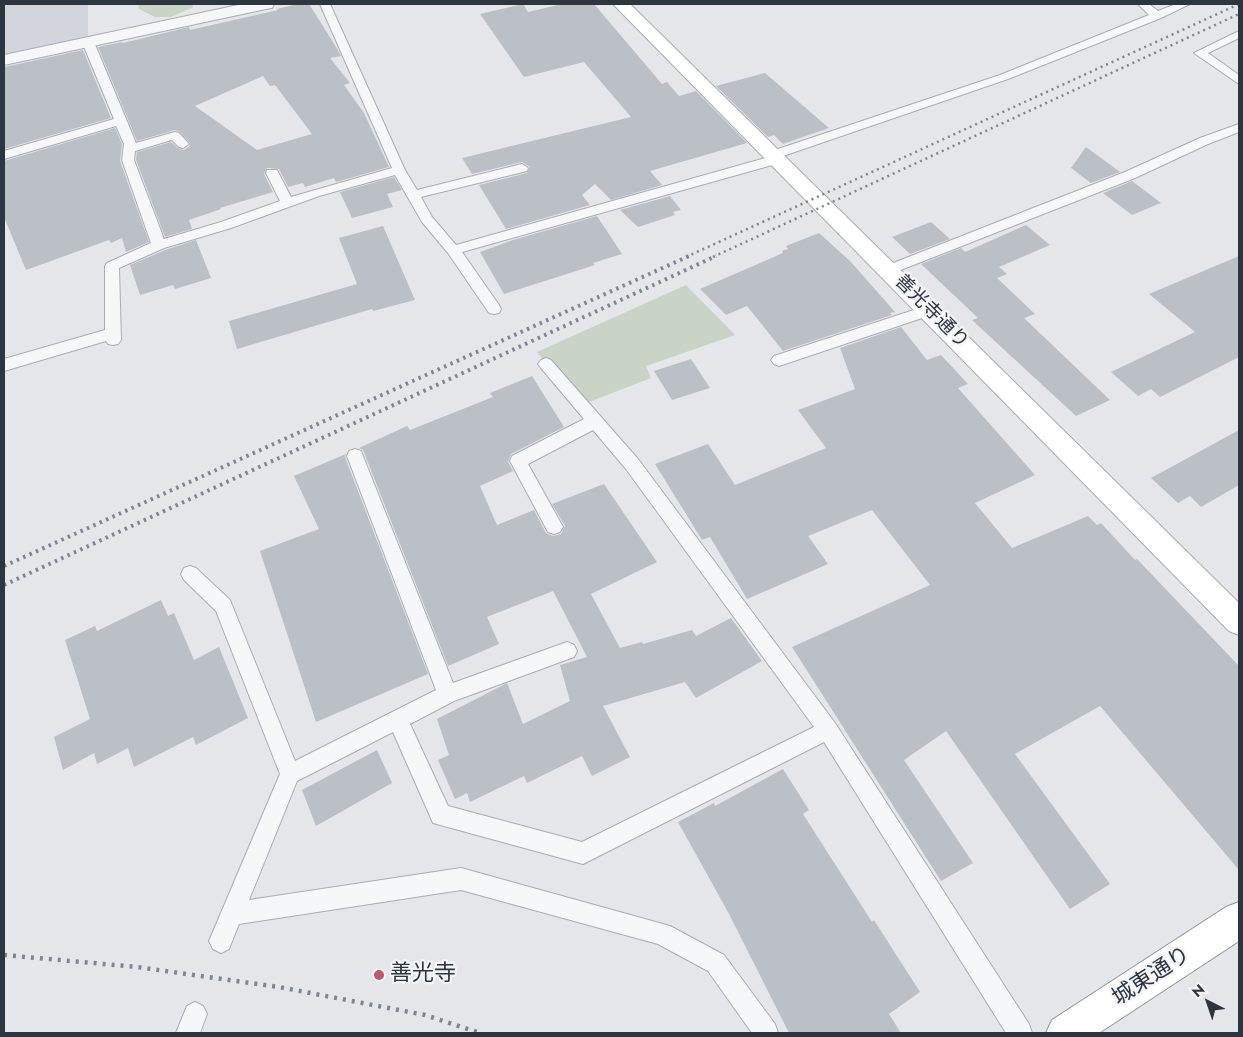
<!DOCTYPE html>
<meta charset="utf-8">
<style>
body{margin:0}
#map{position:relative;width:1243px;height:1037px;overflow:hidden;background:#e4e6ea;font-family:Jost,sans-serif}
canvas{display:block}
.frame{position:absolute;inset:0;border:5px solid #2d3540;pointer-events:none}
.north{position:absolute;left:1183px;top:977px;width:50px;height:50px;-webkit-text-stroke:4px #f3f5f7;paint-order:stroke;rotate:319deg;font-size:14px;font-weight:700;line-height:20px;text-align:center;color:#2d3540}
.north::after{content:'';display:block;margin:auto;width:18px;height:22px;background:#2d3540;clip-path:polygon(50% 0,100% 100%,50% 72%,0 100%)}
</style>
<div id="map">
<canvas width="1243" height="1037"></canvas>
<div class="frame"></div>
<div class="north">N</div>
</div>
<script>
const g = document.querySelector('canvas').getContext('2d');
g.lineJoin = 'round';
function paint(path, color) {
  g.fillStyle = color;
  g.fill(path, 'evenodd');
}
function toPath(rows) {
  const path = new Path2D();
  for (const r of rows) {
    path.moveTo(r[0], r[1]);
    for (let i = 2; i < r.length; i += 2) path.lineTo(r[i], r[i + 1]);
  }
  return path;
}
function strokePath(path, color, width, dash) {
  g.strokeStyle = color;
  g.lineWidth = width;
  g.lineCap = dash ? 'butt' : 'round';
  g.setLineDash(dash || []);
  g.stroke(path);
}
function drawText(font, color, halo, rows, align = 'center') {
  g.font = font + ' Jost,"Noto Sans JP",sans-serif';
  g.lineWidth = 4.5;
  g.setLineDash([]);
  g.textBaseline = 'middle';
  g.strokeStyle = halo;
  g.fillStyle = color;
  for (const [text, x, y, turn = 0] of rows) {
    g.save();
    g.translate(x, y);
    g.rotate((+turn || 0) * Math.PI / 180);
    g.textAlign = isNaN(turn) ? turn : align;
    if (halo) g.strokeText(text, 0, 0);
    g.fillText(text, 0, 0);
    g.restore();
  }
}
paint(toPath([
 [4,4,88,4,88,42,4,60]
]), '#d2d5dc');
paint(toPath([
 [138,4,192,4,193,7,171,17,155,17,139,9],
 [686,285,735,335,646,366,651,378,581,405,537,352]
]), '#c9d3c6');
paint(toPath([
 [298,4,309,4,338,50,341,56,330,58,350,83,344,85,364,113,389,167,336,182,334,178,305,187,303,183,288,187,279,169,267,168,264,174,273,192,220,208,221,209,189,220,192,229,165,237,136,160,137,152,171,142,178,148,184,150,190,146,190,143,180,132,175,130,137,141,98,47,122,42,123,43,189,27,190,30,278,10,277,9],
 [263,76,270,86,275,85,312,134,257,150,195,106],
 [523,4,528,12,562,4,594,4,662,84,667,82,679,96,696,91,747,143,650,171,662,185,611,200,595,184,582,195,590,205,506,229,479,185,527,173,530,167,522,162,472,174,462,158,631,117,584,62,524,77,480,14],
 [83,50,111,118,4,149,4,67],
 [765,73,829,128,783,144,774,135,768,137,716,86],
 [115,128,122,144,120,161,149,242,126,252,122,238,111,243,109,240,26,270,4,217,4,161],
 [1086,147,1120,172,1091,183,1071,168],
 [394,177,402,190,387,194,393,207,352,218,340,192],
 [1132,181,1161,203,1132,215,1103,193],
 [670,196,681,210,673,212,675,215,638,227,620,210],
 [597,216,622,254,593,263,595,265,504,294,480,252,513,240],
 [931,222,950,239,910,254,892,237],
 [1026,225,1050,245,999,267,1007,274,997,278,1035,314,1024,318,1110,400,1076,416,972,320,978,318,921,264,961,248,965,252],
 [383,226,415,300,373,311,372,309,237,349,229,321,357,284,339,238],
 [819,233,851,262,895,312,890,313,892,315,783,351,747,306,726,315,700,289,783,253,782,251,788,249,786,246],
 [196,240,211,278,175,289,173,285,140,295,130,265,165,250],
 [1239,256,1239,357,1160,397,1151,389,1138,396,1111,372,1195,332,1149,294],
 [901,327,927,360,941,355,968,384,958,388,1035,475,975,503,1012,548,1088,516,1097,525,1101,523,1135,560,1137,559,1239,666,1239,870,1100,706,1015,754,1110,884,1070,909,946,731,904,760,973,863,941,881,792,647,930,585,872,510,808,536,828,564,747,599,710,537,702,540,655,464,708,444,735,485,826,448,798,410,855,389,840,348],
 [691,359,710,388,672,400,654,371],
 [532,376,564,427,511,454,508,462,513,471,480,486,497,525,534,510,546,533,553,536,561,534,565,526,552,504,604,484,657,562,591,594,620,648,642,642,643,644,692,630,696,636,731,618,762,661,696,698,685,682,603,706,630,757,592,776,582,756,527,783,524,776,470,802,467,793,455,799,438,760,449,755,437,719,507,683,523,724,570,701,560,665,587,657,553,591,487,617,499,644,448,666,363,450,359,448,407,426,410,430,493,397,490,393],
 [1239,430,1239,485,1201,507,1190,496,1178,503,1151,478],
 [346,454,345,457,428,674,316,722,260,551,319,529,294,476],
 [161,600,168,616,174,613,194,660,219,647,248,718,196,745,193,737,134,767,128,748,97,764,94,753,63,770,54,737,90,719,65,640,95,626,97,631],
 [377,750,392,783,316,826,302,790],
 [783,769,809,810,803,814,872,922,874,920,920,992,889,1014,901,1033,789,1033,728,912,678,822,714,803,715,806]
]), '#bbc0c6');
const lane = toPath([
 [320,4,330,4,405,170,417,190,522,164,528,168,527,171,421,197,432,217,456,245,769,157,768,155,769,152,1000,75,1149,15,1138,4,1149,4,1158,11,1176,4,1190,4,1161,18,1008,79,783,156,784,159,783,162,462,252,499,305,501,309,499,313,494,314,489,313,448,253,422,222,395,175,319,196,231,228,164,248,119,268,121,340,118,344,113,345,108,344,106,341,4,371,4,359,105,330,105,266,107,263,151,243,122,160,124,144,116,126,4,159,4,151,114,119,82,42,84,40,88,39,94,42,136,143,175,132,179,133,189,144,183,148,179,147,172,140,168,141,135,151,134,160,164,239,221,222,280,201,266,173,267,170,277,170,291,197,392,168,320,4],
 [1239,31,1239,38,1208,53,1239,75,1239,84,1194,53,1239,31],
 [1239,124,1239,132,1208,144,1135,178,893,273,888,275,883,273,881,270,883,267,1125,172,1200,138,1239,124],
 [929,305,934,306,936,310,934,314,779,366,774,364,771,360,774,356,929,305],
 [546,358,551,360,638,459,835,723,1029,1024,1032,1033,1006,1033,824,742,583,864,433,823,393,732,297,781,249,900,461,868,670,926,724,955,775,1024,778,1033,752,1033,708,971,658,944,461,890,239,924,229,949,221,953,213,949,209,941,280,774,216,611,184,580,181,574,184,568,190,566,196,568,230,600,295,761,436,690,347,456,349,451,355,449,361,451,363,456,453,683,567,642,574,645,577,651,574,657,454,701,410,724,448,806,582,842,814,727,626,469,593,430,528,464,563,527,560,532,554,534,548,532,510,461,512,456,584,419,541,368,538,364,541,360,546,358],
 [195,1002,203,1006,207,1014,200,1033,176,1033,187,1006,195,1002]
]);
const street = toPath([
 [243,4,274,4,272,8,266,9,4,65,4,55,243,4]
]);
const secondary = toPath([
 [613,4,630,4,1239,603,1239,635,1229,631,613,4]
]);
const highway = toPath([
 [1239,902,1239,941,1099,1033,1046,1033,1052,1020,1226,907,1239,902]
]);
strokePath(lane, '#a9adb4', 2);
strokePath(street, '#a9adb4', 2);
strokePath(secondary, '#a9adb4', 2);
strokePath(highway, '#8d949f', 2);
paint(lane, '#f6f7f9');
paint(street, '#f6f7f9');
paint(secondary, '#fff');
paint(highway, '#fff');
strokePath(toPath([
 [686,257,1239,4],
 [713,257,1239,14]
]), '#7f8692', 2.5, [2, 4]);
strokePath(toPath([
 [4,566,689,256],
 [4,585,716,256]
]), '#7f8692', 4, [2.5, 4.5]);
strokePath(toPath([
 [4,955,137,967,279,987,425,1015,480,1033]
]), '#7f8692', 4.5, [3, 6]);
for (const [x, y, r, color] of [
 [379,975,6,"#c05869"]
]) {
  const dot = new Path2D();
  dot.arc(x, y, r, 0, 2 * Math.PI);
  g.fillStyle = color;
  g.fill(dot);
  strokePath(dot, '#f3f5f7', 2);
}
drawText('19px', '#2d3540', '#f3f5f7', [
 ["善光寺通り",931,312,45]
]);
drawText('22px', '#2d3540', '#f3f5f7', [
 ["善光寺",390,975]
], 'left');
drawText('22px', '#2d3540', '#f3f5f7', [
 ["城東通り",1152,977,-33]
]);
</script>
